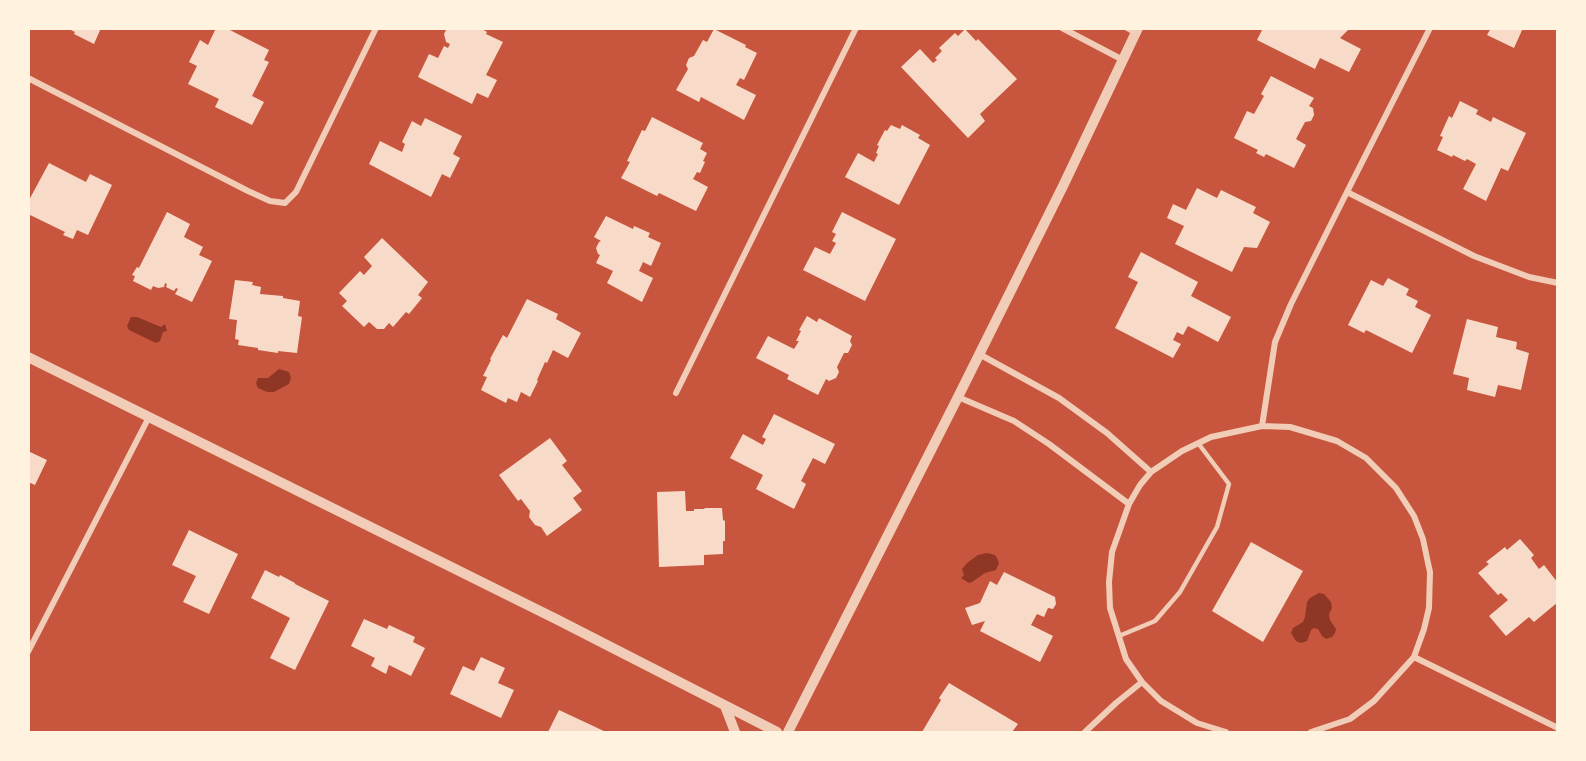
<!DOCTYPE html>
<style>
body{margin:0}
#map{position:relative;width:1586px;height:761px;overflow:hidden;background:#c8553d;font-family:Roboto,sans-serif}
canvas{display:block}
.frame{position:absolute;inset:0;border:30px solid #fff3e0;pointer-events:none}
</style>
<div id="map">
<canvas width="1586" height="761"></canvas>
<div class="frame"></div>
</div>
<script>
const g = document.querySelector('canvas').getContext('2d');
g.lineJoin = 'round';
function paint(path, color) {
  g.fillStyle = color;
  g.fill(path, 'evenodd');
}
function toPath(rows) {
  const path = new Path2D();
  for (const r of rows) {
    path.moveTo(r[0], r[1]);
    for (let i = 2; i < r.length; i += 2) path.lineTo(r[i], r[i + 1]);
  }
  return path;
}
function strokePath(path, color, width, dash) {
  g.strokeStyle = color;
  g.lineWidth = width;
  g.lineCap = dash ? 'butt' : 'round';
  g.setLineDash(dash || []);
  g.stroke(path);
}
paint(toPath([
 [131,317,137,317,161,327,165,324,167,331,163,332,160,341,156,343,129,330,127,326],
 [279,369,289,372,291,378,289,384,274,392,267,392,258,388,256,383,258,378,268,378],
 [987,553,995,555,997,558,999,563,996,570,985,573,972,582,969,583,961,578,964,575,962,569,967,563,978,555],
 [1319,593,1324,594,1331,602,1332,608,1329,614,1330,620,1336,629,1335,633,1332,637,1326,639,1322,636,1318,629,1314,628,1311,630,1307,641,1301,643,1296,641,1291,633,1293,628,1303,622,1305,617,1307,602,1310,598]
]), '#8f3625');
paint(toPath([
 [67,28,101,28,94,44,74,34,75,32],
 [216,28,226,28,269,50,264,60,269,62,252,96,264,102,252,125,215,107,219,99,188,84,197,66,189,62,200,40,208,45],
 [447,28,480,28,487,32,486,34,503,42,486,75,497,80,488,98,477,93,472,104,418,77,429,54,438,58,444,46,448,48,450,44,446,42,444,34],
 [1263,28,1350,28,1340,38,1361,49,1349,72,1320,58,1315,69,1257,40],
 [1491,28,1523,28,1514,48,1487,35],
 [714,29,746,45,745,47,757,53,744,80,740,78,736,85,756,95,744,120,701,97,699,102,676,90,688,69,686,65,689,58,694,56,703,40,707,42],
 [965,29,976,41,978,39,1017,79,980,114,985,121,968,138,901,67,920,49,933,63,937,60,935,58,942,51,939,48,955,33,958,36],
 [1271,76,1314,98,1309,106,1313,108,1314,115,1311,121,1305,122,1296,139,1306,145,1294,168,1266,154,1264,157,1256,153,1258,150,1234,138,1247,111,1254,114,1264,96,1261,94],
 [1460,101,1478,110,1476,114,1491,122,1493,117,1526,133,1508,171,1501,168,1486,201,1463,189,1476,164,1467,159,1465,161,1453,155,1452,157,1437,150,1443,137,1440,136,1449,116,1452,118],
 [652,117,703,143,700,149,707,153,703,161,705,162,700,173,697,172,693,179,708,187,696,211,659,193,657,196,621,178,630,162,627,161,642,130,645,131],
 [425,118,462,136,453,154,460,158,450,178,442,174,431,197,369,164,380,141,402,152,405,144,402,142,412,121,421,126],
 [891,125,900,129,902,125,920,135,918,138,930,145,899,205,845,177,858,153,874,162,878,154,876,153,879,146,877,145,885,130,887,131],
 [49,163,86,182,90,174,112,185,88,235,77,230,73,239,63,235,65,232,28,214,28,202],
 [1197,188,1217,198,1221,190,1256,207,1253,213,1270,222,1257,248,1244,247,1232,272,1175,244,1184,226,1167,218,1173,204,1186,210],
 [167,212,190,224,184,237,203,247,199,255,212,261,192,302,175,294,178,289,176,288,174,291,166,287,167,284,165,283,164,287,158,288,153,286,151,290,133,281,135,276,132,275,137,267,139,268],
 [842,212,896,239,865,301,803,270,815,247,830,254,836,243,832,241,836,234,832,232],
 [606,216,633,229,634,226,650,233,648,237,661,243,651,266,643,262,639,271,653,278,642,302,607,283,613,271,596,263,600,255,598,254,596,248,599,242,601,241,594,237],
 [382,238,428,282,418,295,422,298,409,314,406,312,393,327,389,323,384,329,377,329,369,322,364,327,342,306,347,301,339,293,360,271,364,275,372,266,364,257],
 [1141,252,1198,282,1191,296,1231,317,1218,342,1188,326,1183,335,1177,332,1173,340,1181,344,1173,358,1115,328,1138,282,1128,277],
 [1388,278,1409,289,1406,295,1418,301,1415,307,1431,315,1412,353,1366,330,1364,333,1348,325,1371,280,1383,286],
 [235,280,253,282,252,285,261,287,260,294,283,296,283,298,300,301,298,316,302,317,297,353,278,351,278,353,258,350,258,348,238,345,239,340,235,339,237,320,229,319],
 [527,299,558,314,556,319,581,333,568,358,553,350,547,363,545,362,537,380,538,381,530,397,521,392,517,402,508,398,506,403,481,390,487,377,483,376,491,360,490,359,503,335,507,338],
 [807,316,817,322,819,318,852,336,850,341,852,345,848,353,844,353,837,367,839,372,836,378,829,381,826,379,818,395,787,379,789,375,756,358,768,336,794,349,799,341,796,341,801,331,799,330],
 [1467,319,1498,327,1496,337,1517,342,1516,349,1529,353,1521,390,1498,385,1495,397,1467,390,1469,378,1453,374],
 [774,414,835,444,825,464,813,458,801,481,806,484,794,509,756,489,763,475,730,458,743,434,763,445,766,439,762,437],
 [550,438,567,461,562,465,582,491,573,498,582,510,547,536,541,527,535,525,529,517,530,511,521,499,518,501,499,475],
 [28,451,47,460,35,485,28,482],
 [685,491,686,511,694,511,694,509,704,509,705,508,722,508,723,520,725,521,725,541,723,541,723,554,704,555,704,565,659,567,657,492],
 [189,530,238,554,209,614,183,602,196,576,172,565],
 [1520,539,1534,555,1531,558,1539,569,1544,565,1558,583,1558,602,1534,622,1529,617,1506,636,1489,616,1508,600,1501,593,1498,595,1478,573,1489,564,1486,562,1505,547,1507,550],
 [1251,542,1303,571,1263,642,1212,611],
 [265,570,279,577,280,575,295,583,295,584,329,601,295,670,270,658,290,618,251,598],
 [1004,572,1055,597,1056,604,1053,609,1048,608,1044,617,1037,614,1031,625,1053,636,1040,662,980,631,985,621,972,625,965,608,980,603,990,581,997,585],
 [364,619,387,629,389,625,415,637,413,642,425,648,411,676,389,665,386,674,371,666,375,658,351,646],
 [481,657,505,668,498,683,514,690,501,718,450,694,463,666,474,671],
 [949,683,1018,724,1012,732,922,732,941,700,939,698],
 [559,710,606,732,548,732]
]), '#f7dbc8');
strokePath(toPath([
 [1119,636,1155,621,1180,592,1217,527,1229,484,1198,443]
]), '#f1ccb7', 4.5);
strokePath(toPath([
 [1062,28,1123,60],
 [1127,28,1136,33],
 [28,78,248,191,270,201,285,203,296,192,376,28],
 [1347,192,1474,256,1529,277,1558,283],
 [979,354,1059,398,1107,433,1151,472],
 [676,393,856,28],
 [958,397,1014,421,1049,444,1129,504],
 [1262,426,1275,342,1291,304,1347,192,1430,28],
 [28,652,149,417],
 [1414,657,1558,728],
 [1085,732,1116,703,1142,682],
 [1226,732,1197,723,1161,701,1142,682,1126,659,1110,608,1109,582,1112,552,1129,504,1140,485,1151,472,1182,451,1211,437,1262,426,1290,427,1337,441,1366,458,1396,488,1414,516,1423,539,1428,563,1430,572,1429,608,1424,629,1414,657,1374,701,1350,719,1311,732]
]), '#f1ccb7', 6);
strokePath(toPath([
 [28,357,558,620,777,732],
 [725,706,735,732],
 [788,732,958,397,1064,184,1138,28]
]), '#f1ccb7', 10);
</script>
